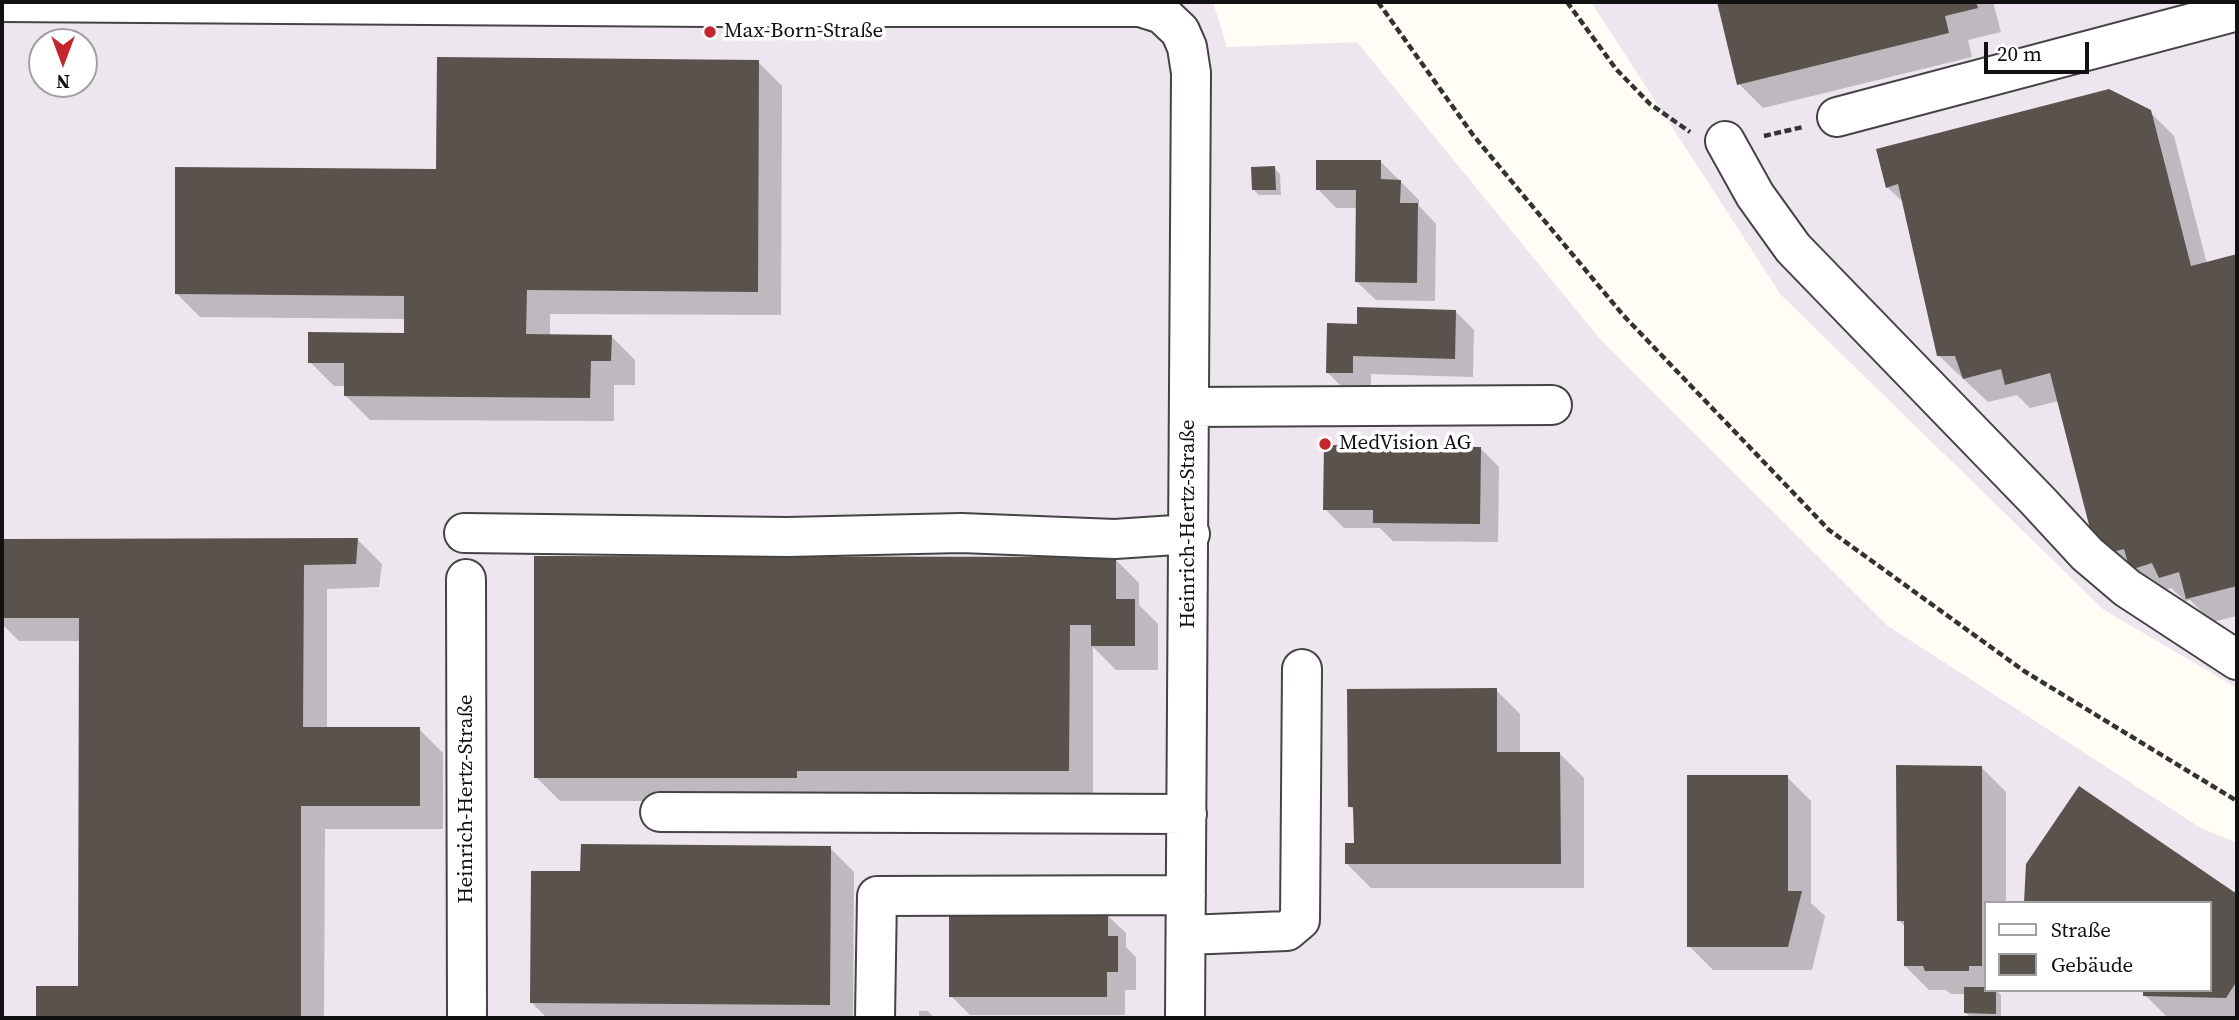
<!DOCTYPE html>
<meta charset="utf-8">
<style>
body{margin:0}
#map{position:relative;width:2239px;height:1020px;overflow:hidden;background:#fffdf5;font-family:"Source Serif 4",serif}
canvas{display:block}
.frame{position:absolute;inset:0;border:4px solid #111;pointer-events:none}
.legend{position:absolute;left:1984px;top:901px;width:228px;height:91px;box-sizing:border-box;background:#fff;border:2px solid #a0a0a0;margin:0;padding:9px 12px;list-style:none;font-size:21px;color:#111}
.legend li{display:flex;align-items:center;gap:14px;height:35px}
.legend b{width:35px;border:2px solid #a0a0a0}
.north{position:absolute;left:28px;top:28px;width:70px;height:70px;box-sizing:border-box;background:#fff;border:2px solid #a0a0a0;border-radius:50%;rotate:180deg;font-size:19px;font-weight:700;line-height:28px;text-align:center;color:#111}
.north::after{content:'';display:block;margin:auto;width:24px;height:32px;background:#c4262e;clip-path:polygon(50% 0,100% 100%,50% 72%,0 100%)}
.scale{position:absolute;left:1984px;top:42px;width:105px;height:32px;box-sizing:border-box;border:4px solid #111;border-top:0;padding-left:9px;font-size:21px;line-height:24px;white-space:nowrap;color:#111;-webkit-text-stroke:5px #fff;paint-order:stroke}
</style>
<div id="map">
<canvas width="2239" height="1020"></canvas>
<div class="frame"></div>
<ul class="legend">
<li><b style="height:9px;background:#fff"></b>Straße</li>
<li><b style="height:19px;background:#5a524d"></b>Gebäude</li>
</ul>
<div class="north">N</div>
<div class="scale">20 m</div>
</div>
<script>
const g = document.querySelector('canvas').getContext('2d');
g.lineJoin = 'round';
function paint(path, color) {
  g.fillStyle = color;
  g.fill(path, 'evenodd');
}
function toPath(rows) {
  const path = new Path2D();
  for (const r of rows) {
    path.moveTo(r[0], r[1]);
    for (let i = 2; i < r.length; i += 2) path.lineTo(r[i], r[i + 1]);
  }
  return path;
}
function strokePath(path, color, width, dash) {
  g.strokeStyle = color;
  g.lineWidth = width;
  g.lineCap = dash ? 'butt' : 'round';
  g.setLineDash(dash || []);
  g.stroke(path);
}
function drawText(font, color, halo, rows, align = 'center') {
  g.font = font + ' "Source Serif 4",serif';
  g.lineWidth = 7;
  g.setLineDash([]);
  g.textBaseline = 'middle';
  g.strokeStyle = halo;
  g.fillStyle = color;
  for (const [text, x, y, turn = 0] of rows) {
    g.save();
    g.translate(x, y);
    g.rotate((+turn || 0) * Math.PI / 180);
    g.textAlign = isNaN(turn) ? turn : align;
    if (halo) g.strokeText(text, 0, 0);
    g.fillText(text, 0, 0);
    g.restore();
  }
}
paint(toPath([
 [2,2,1213,2,1227,47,1357,42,1600,339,1888,626,2201,828,2237,843,2237,1018,2,1018],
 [42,42,84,42,84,84,42,84],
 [1985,903,2209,903,2209,990,1985,990],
 [1591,2,2237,2,2237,688,2104,610,1781,295]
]), '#eee6ef');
paint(toPath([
 [1719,2,1993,2,2001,32,1968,40,1972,57,1763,108,1739,84],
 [758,62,782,86,781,315,550,314,550,336,611,336,635,360,635,385,614,385,614,421,370,420,346,396,346,386,334,386,310,362,405,335,405,319,200,317,176,293,437,171],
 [2150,112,2174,136,2207,264,2237,256,2237,616,2212,622,2190,600,2185,601,2171,588,2156,593,2123,579,2059,401,2030,408,2017,395,1988,402,1938,355,1904,203,1887,187],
 [1381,162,1419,200,1419,206,1436,224,1435,301,1376,300,1357,282,1358,208,1336,208,1318,189],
 [1274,168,1280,174,1281,195,1259,195,1253,189],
 [1455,311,1474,330,1473,377,1371,374,1371,391,1346,391,1327,372,1359,325],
 [1480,448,1499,467,1498,542,1393,541,1380,528,1344,528,1325,509],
 [358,540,382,564,379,587,327,589,327,729,419,729,443,753,443,829,325,829,324,1018,38,1018,38,988,80,988,81,641,19,641,2,624,2,541],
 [1115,559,1139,583,1139,605,1158,624,1158,670,1116,670,1093,647,1093,794,820,801,560,801,536,777],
 [1496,690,1520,714,1520,754,1560,754,1584,778,1584,888,1371,888,1347,864,1355,844,1355,811,1350,806],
 [1982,768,2006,792,2006,903,1985,903,1985,990,1996,990,2001,995,2001,1018,1971,1018,1965,1012,1966,994,1951,994,1946,990,1929,990,1905,966,1905,927,1899,920],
 [1787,777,1811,801,1811,903,1825,916,1812,970,1713,970,1689,946],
 [2142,833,2237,896,2237,1018,2168,1018,2145,995,2209,990,2209,903],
 [830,848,854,872,853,1018,547,1018,531,1002,582,873],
 [1107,915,1126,933,1126,947,1136,957,1136,990,1125,990,1125,1015,970,1015,951,996],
 [919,1011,928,1011,934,1018,919,1018]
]), '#0003');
paint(toPath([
 [1717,2,1976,2,1978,8,1945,16,1949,33,1737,85],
 [437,57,759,60,758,292,527,290,526,334,612,335,611,361,591,361,590,398,344,396,344,363,308,363,308,332,404,333,404,296,175,294,175,167,436,169],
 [2109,89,2151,110,2191,266,2237,254,2237,586,2186,599,2179,572,2159,578,2152,563,2130,570,2124,549,2097,556,2050,373,2005,385,2001,369,1963,379,1955,356,1937,356,1898,184,1886,188,1876,149],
 [1316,160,1381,160,1381,179,1401,180,1400,203,1418,203,1417,283,1355,282,1356,190,1316,190],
 [1275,166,1276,190,1252,190,1251,167],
 [1357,307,1456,310,1455,359,1353,356,1353,373,1326,373,1327,323,1357,324],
 [1324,445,1481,447,1480,524,1373,523,1373,510,1323,510],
 [358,538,356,564,304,565,303,727,420,727,420,806,301,806,301,1018,36,1018,36,986,78,986,79,618,2,618,2,539],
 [534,556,1116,557,1116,599,1135,599,1135,646,1091,646,1091,625,1070,625,1069,771,797,771,797,778,534,778],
 [1497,688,1497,752,1560,752,1561,864,1345,864,1345,843,1354,843,1353,807,1348,807,1347,689],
 [1896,765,1982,766,1982,966,1969,966,1969,971,1925,971,1923,966,1904,966,1904,921,1897,921],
 [1687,775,1788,775,1788,891,1802,891,1788,947,1687,947],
 [2079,786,2237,894,2237,981,2226,998,2143,996,2143,990,2209,990,2209,903,2024,903,2026,864],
 [581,844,831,846,830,1005,530,1003,531,871,580,871],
 [949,912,1108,913,1108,936,1118,936,1118,972,1107,972,1107,997,949,997],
 [1964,987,1985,987,1985,990,1996,990,1996,1014,1964,1013]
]), '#5a524d');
const minor = toPath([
 [2,2,710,7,1140,7,1162,14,1180,31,1187,47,1191,73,1185,1018],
 [1837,117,2237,11],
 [1725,141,1755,195,1793,248,2038,501,2087,554,2127,588,2237,660],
 [1190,407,1552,405],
 [464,533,787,537,961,533,1115,539,1190,534],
 [466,579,467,1018],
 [660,812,1187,814],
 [1186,935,1287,931,1300,920,1302,669],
 [875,1018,877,896,1186,895]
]);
strokePath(minor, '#444', 42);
strokePath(toPath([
 [1378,2,1473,135,1623,315,1829,530,2024,671,2237,801],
 [1567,2,1616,69,1650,104,1690,132],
 [1764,136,1803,127]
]), '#333', 4.5, [7, 3.5]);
strokePath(minor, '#fff', 38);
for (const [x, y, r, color] of [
 [710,32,7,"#c4262e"],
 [1325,444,7,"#c4262e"]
]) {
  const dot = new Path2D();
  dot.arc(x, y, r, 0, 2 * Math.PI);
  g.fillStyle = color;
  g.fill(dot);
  strokePath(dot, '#fff', 2.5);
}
drawText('21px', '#111', '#fff', [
 ["Max-Born-Straße",724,32],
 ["MedVision AG",1339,444]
], 'left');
drawText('21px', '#111', '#fff', [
 ["Heinrich-Hertz-Straße",1189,524,-90],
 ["Heinrich-Hertz-Straße",467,799,-90]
]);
</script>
